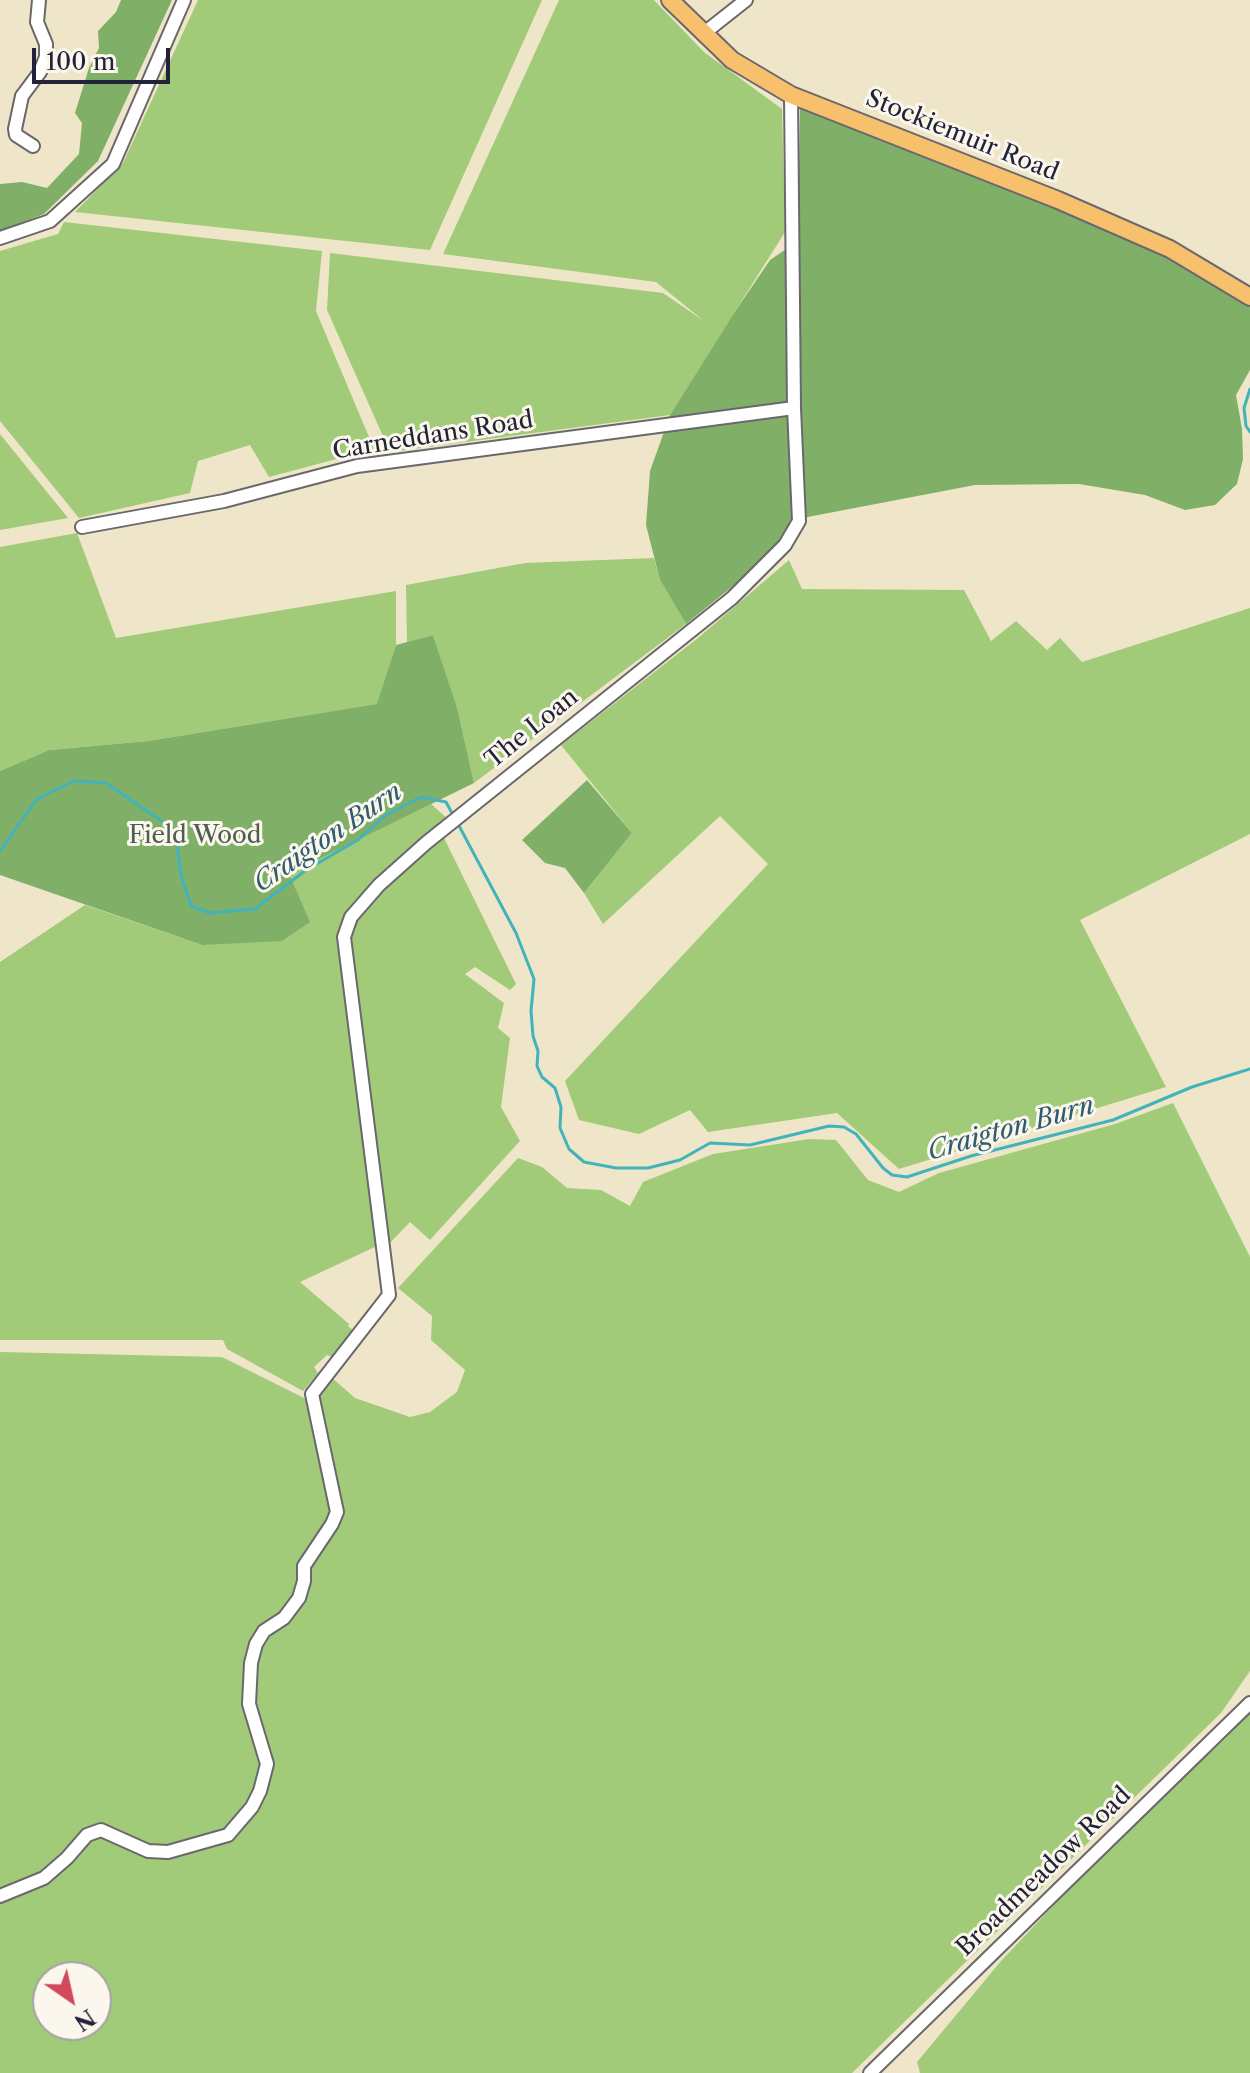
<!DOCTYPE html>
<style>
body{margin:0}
#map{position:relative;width:1250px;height:2073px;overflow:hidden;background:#efe6c9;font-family:"Libre Caslon Text",serif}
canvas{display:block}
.north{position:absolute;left:32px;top:1961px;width:80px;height:80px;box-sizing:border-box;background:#fbf7ec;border:2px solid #a4a2a5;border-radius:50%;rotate:146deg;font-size:22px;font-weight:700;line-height:32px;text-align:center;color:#22223b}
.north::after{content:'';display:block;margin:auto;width:28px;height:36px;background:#d1495b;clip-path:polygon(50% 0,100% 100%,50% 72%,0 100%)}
.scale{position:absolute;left:32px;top:48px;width:138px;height:36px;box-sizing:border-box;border:4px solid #22223b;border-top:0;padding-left:10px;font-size:24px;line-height:28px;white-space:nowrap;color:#22223b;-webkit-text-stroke:6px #fbf7ec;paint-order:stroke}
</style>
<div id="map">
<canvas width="1250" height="2073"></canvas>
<div class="north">N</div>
<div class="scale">100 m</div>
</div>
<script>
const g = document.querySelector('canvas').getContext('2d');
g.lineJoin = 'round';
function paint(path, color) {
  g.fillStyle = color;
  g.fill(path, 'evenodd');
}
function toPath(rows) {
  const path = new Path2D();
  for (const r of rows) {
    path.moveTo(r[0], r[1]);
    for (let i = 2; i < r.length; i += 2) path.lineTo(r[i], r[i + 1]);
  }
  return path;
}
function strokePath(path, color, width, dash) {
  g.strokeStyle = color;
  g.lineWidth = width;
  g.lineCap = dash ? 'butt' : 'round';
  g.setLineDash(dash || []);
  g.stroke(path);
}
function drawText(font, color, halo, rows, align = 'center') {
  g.font = font + ' "Libre Caslon Text",serif';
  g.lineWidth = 6;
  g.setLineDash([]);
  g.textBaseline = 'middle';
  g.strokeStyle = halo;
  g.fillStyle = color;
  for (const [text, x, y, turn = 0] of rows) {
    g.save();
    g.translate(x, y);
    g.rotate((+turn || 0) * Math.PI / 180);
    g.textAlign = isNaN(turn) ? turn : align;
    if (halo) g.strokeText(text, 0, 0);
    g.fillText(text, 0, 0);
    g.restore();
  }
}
paint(toPath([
 [198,0,542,0,430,250,75,212,123,163],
 [559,0,654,0,704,52,782,109,785,232,670,415,390,452,327,310,330,253,663,293,704,321,656,282,443,254],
 [64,222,322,251,316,311,374,449,269,477,250,445,198,461,190,493,79,518,0,421,0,251,58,234],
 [0,434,68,518,0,530],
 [77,533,116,638,396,591,396,645,378,704,148,741,49,750,0,771,0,547],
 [654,558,660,580,686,624,474,783,457,707,433,635,407,642,406,585,525,563],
 [789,560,802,589,964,590,991,641,1016,621,1047,650,1060,638,1082,662,1250,608,1250,834,1080,920,1166,1087,899,1169,837,1113,708,1132,690,1110,639,1134,579,1120,565,1081,768,864,720,816,603,924,584,893,632,833,561,745,698,638],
 [431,804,448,819,354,901,340,928,377,1246,300,1282,349,1324,348,1326,355,1332,334,1358,327,1355,314,1367,318,1373,303,1391,227,1349,223,1340,0,1340,0,962,85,905,202,945,289,874],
 [444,838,516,984,510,990,475,967,465,974,504,1003,498,1028,510,1038,501,1107,520,1141,430,1240,410,1222,386,1247,351,935,359,916,378,893],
 [1173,1103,1250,1257,1250,1671,1221,1713,852,2073,0,2073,0,1352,222,1357,308,1400,329,1480,332,1519,300,1559,301,1574,309,1569,343,1516,318,1394,331,1377,355,1398,410,1417,430,1412,457,1392,465,1370,431,1340,432,1316,398,1288,518,1158,542,1167,567,1188,601,1190,630,1206,643,1182,713,1154,809,1139,836,1140,868,1180,899,1192,939,1173,1115,1124],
 [48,1977,96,1977,96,2025,48,2025],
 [1250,1713,1250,2073,920,2073,917,2062,1001,1961,1117,1838,1224,1740]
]), '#a1cb78');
paint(toPath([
 [121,0,172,0,98,161,44,214,0,231,0,184,22,182,47,188,79,154,82,123,75,113,89,68,99,48,98,31,116,12],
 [807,108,1019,191,1133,240,1202,275,1250,305,1250,370,1236,395,1242,429,1243,459,1237,484,1215,505,1185,510,1145,495,1079,484,975,485,792,520,780,539,755,568,686,624,660,580,646,525,650,471,670,415,734,313,770,260,798,241,800,109],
 [433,635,457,707,474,783,289,874,310,922,282,941,202,945,0,875,0,771,49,750,148,741,377,704,396,645],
 [587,780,632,833,584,893,565,868,545,863,522,840]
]), '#80af68');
strokePath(toPath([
 [1250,389,1244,408,1246,426,1250,432],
 [457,822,516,933,534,979,531,1011,533,1036,538,1051,537,1066,542,1077,555,1088,561,1107,560,1128,569,1149,584,1162,616,1168,648,1168,680,1160,710,1143,750,1145,829,1126,844,1127,856,1134,883,1168,892,1175,907,1177,971,1156,1113,1120,1192,1087,1250,1069],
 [0,851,37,799,74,781,106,783,175,830,181,875,191,906,210,913,255,909,306,870,358,840,386,815,421,797,446,802,453,815]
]), '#43b3bb', 3);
const minor = toPath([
 [703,34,746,0],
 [33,146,16,135,15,129,22,96,40,72,46,57,46,44,37,22,39,0],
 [0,238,50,221,113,164,184,0],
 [82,527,224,501,357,466,794,408],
 [0,1896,44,1878,67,1858,87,1835,101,1830,148,1851,168,1852,228,1835,252,1807,260,1791,267,1764,249,1704,251,1663,256,1644,264,1631,284,1618,299,1598,304,1581,304,1566,332,1524,337,1512,312,1394,389,1295,344,937,351,917,379,885,426,843,732,598,785,545,799,521,794,408,791,95],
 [870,2073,1250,1703]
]);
const major = toPath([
 [670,0,732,60,791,95,1058,200,1170,249,1250,297]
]);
strokePath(minor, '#6a676d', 16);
strokePath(major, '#6a676d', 20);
strokePath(minor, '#fff', 12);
strokePath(major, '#f7c06c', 16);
drawText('24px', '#22223b', '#fbf7ec', [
 ["Stockiemuir Road",962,136,22],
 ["Carneddans Road",433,436,-9],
 ["The Loan",532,729,-39],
 ["Broadmeadow Road",1044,1872,-44]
]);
drawText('24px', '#4e5d50', '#fbf7ec', [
 ["Field Wood",195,836]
]);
drawText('italic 26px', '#2f5c6e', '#fbf7ec', [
 ["Craigton Burn",328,838,-34],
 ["Craigton Burn",1011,1129,-16]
]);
</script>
